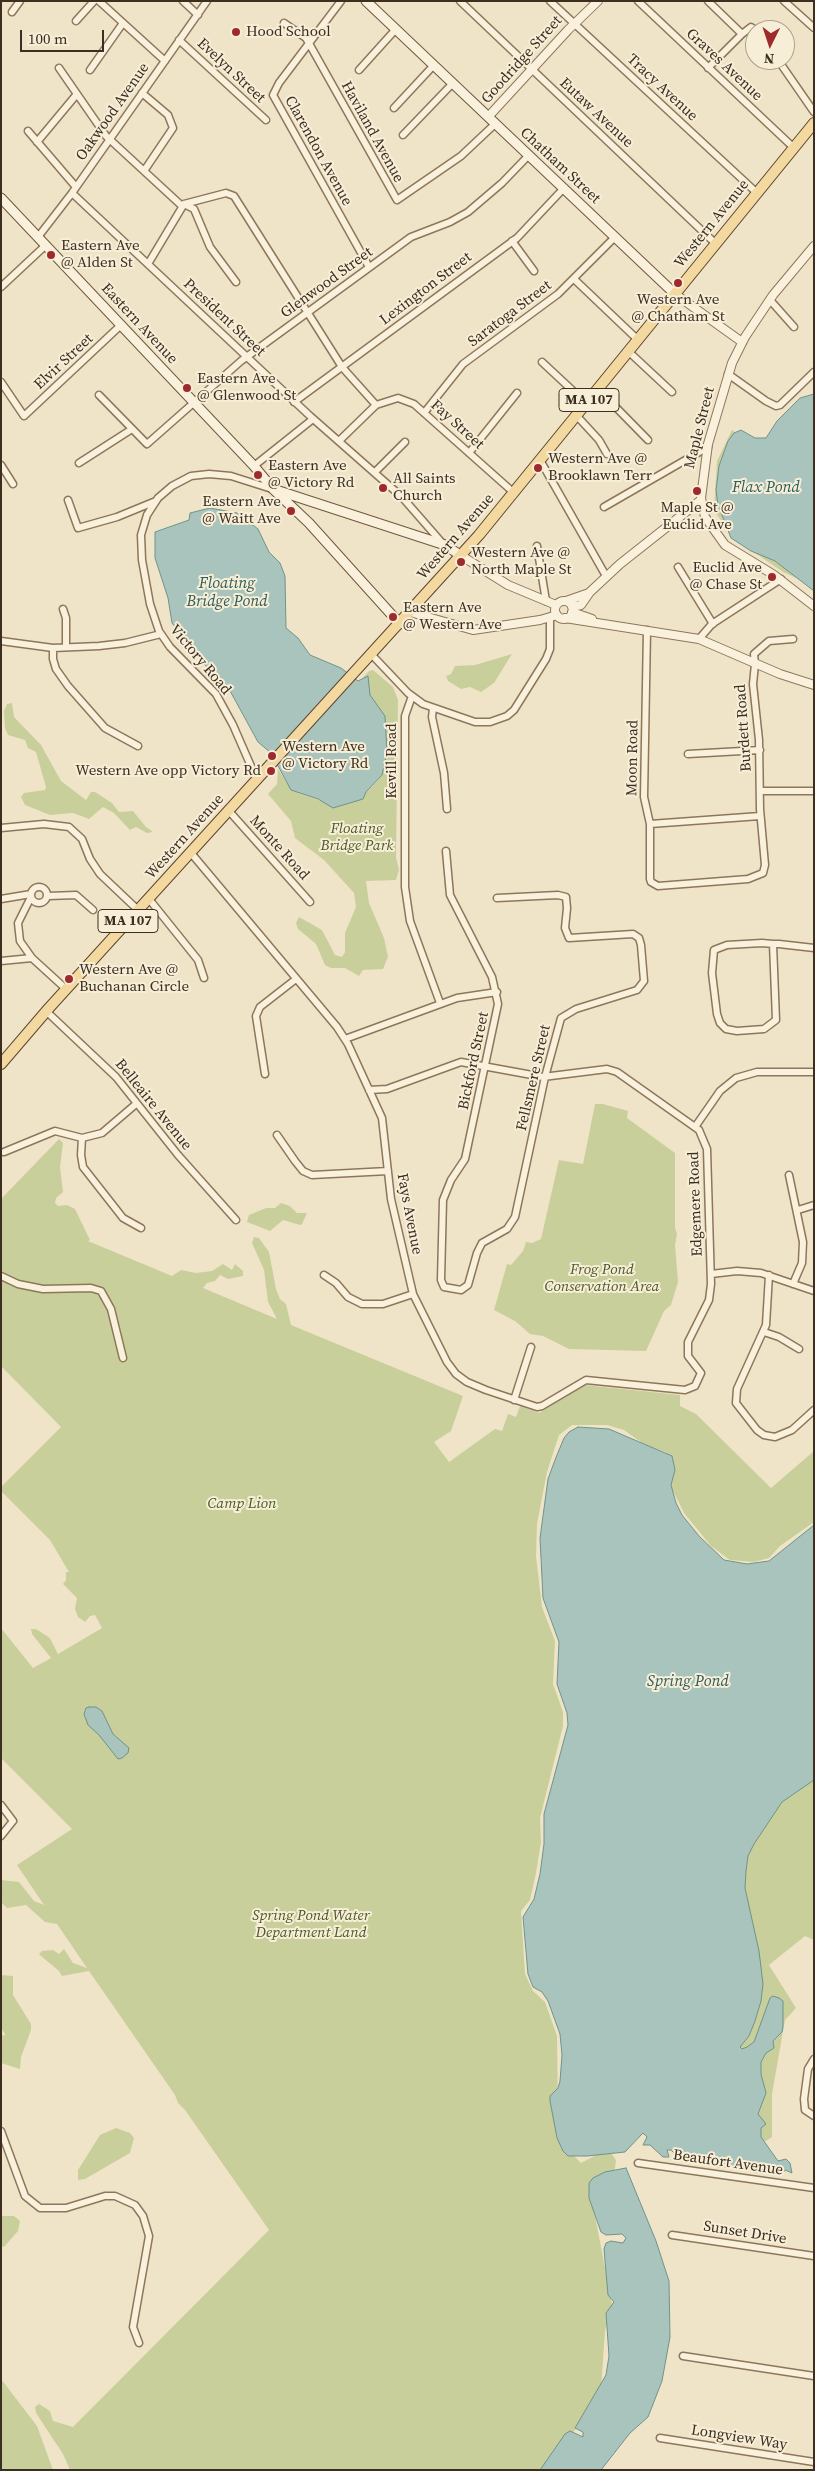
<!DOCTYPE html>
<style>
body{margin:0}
#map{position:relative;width:815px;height:2471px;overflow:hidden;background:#f0e4c8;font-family:"Source Serif 4",serif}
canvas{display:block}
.frame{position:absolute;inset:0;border:2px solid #3d2e20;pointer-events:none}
.north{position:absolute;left:745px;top:20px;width:50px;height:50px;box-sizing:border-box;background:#f7eed8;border:1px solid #ada18e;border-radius:50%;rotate:184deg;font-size:14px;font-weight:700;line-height:20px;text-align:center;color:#3d2e20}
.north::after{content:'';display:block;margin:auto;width:18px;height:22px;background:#9e2a2b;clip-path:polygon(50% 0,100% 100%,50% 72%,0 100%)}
.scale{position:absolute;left:20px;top:30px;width:84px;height:22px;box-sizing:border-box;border:2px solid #3d2e20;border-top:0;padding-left:6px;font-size:15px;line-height:18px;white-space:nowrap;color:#3d2e20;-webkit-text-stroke:4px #f7eed8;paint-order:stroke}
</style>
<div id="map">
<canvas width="815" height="2471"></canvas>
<div class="frame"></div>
<div class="north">N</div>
<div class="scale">100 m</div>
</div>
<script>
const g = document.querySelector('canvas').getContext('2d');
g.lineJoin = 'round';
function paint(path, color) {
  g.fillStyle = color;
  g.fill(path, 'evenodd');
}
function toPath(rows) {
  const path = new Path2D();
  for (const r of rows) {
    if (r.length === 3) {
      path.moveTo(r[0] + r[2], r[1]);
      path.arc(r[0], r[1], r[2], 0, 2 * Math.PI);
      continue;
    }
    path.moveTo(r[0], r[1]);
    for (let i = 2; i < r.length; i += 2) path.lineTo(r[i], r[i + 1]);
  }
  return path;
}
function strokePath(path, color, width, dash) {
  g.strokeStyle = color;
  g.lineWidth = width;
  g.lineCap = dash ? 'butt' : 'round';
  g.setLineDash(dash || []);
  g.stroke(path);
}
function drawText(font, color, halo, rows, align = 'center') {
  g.font = font + ' "Source Serif 4",serif';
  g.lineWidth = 4;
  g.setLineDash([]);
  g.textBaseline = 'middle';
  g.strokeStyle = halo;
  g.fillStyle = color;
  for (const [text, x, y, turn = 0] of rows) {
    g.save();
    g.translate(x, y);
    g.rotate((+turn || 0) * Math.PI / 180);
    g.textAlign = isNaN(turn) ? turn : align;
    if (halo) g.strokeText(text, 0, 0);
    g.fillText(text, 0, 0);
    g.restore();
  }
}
paint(toPath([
 [732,430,746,441,814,586,783,572,736,540,714,511,717,461],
 [512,654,494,683,481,692,470,687,461,689,448,681,446,676,451,674,455,666,475,665],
 [373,670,393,687,398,700,396,857,399,870,396,880,366,881,369,903,384,938,388,957,383,969,363,970,359,976,345,968,331,968,325,965,316,944,298,929,296,923,299,917,322,930,335,955,342,957,345,952,345,933,356,907,354,893,324,860,295,838,291,821,268,794,277,784,278,769,286,782,298,793,321,801,355,798,368,791,380,778,357,684,369,671],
 [12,703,14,717,41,745,61,781,86,800,91,792,95,792,112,803,119,812,133,811,146,827,153,832,147,833,136,827,130,830,114,813,103,807,89,819,73,813,50,815,25,805,21,797,24,793,45,790,46,787,36,752,28,748,25,740,8,735,5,728,4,711,7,704],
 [595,1104,603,1104,628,1111,627,1118,675,1153,675,1228,677,1234,675,1245,678,1282,671,1305,664,1311,646,1351,569,1349,543,1336,530,1334,515,1321,494,1310,507,1264,511,1265,523,1251,526,1242,532,1243,541,1239,559,1160,583,1164],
 [59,1139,63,1143,60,1167,63,1192,56,1198,55,1203,58,1206,67,1205,75,1209,90,1240,88,1241,172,1276,181,1270,196,1273,212,1271,223,1264,232,1270,235,1264,243,1271,243,1276,228,1279,220,1275,215,1281,207,1283,203,1288,277,1319,268,1302,264,1270,252,1243,254,1237,259,1238,269,1252,276,1289,280,1299,286,1304,291,1325,463,1396,451,1431,434,1442,449,1462,495,1429,502,1431,508,1414,516,1417,520,1406,539,1413,585,1385,680,1395,680,1406,696,1414,771,1488,814,1451,814,1522,780,1546,769,1558,754,1562,730,1560,711,1546,684,1513,667,1479,671,1458,665,1452,645,1445,624,1430,607,1425,572,1425,559,1435,547,1472,537,1524,536,1556,542,1607,555,1641,553,1684,563,1712,563,1726,540,1818,541,1842,536,1873,530,1900,521,1911,525,1974,533,1991,545,2002,557,2036,558,2114,570,2152,581,2163,608,2149,616,2160,614,2176,589,2185,612,2304,605,2331,601,2389,587,2415,543,2470,70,2470,63,2454,36,2413,35,2407,39,2404,50,2411,53,2421,73,2427,269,2230,185,2110,178,2103,175,2095,89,1971,62,1976,59,1971,41,1956,39,1954,42,1951,53,1950,59,1954,64,1949,73,1963,87,1968,57,1924,45,1922,26,1905,7,1908,1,1902,1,1880,19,1882,34,1901,44,1905,17,1865,72,1829,1,1758,1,1628,33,1668,51,1658,32,1634,31,1629,36,1629,50,1638,58,1654,102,1628,95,1615,90,1616,85,1622,78,1617,75,1609,77,1598,63,1584,66,1580,66,1572,69,1572,50,1540,1,1491,1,1487,61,1427,1,1366,1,1199],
 [281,1203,290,1206,297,1213,307,1213,302,1224,300,1225,283,1220,270,1231,247,1222,249,1215,266,1208,275,1208],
 [814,1777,814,1940,805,1936,769,1965,796,2008,785,2020,772,2094,772,2137,766,2141,651,2124,744,1902,743,1859,784,1798],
 [1,1975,13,1976,13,1995,31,2024,31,2030,21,2057,20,2069,1,2063,1,2034,4,2036,5,2034,1,2028],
 [116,2128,130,2133,134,2138,130,2153,85,2179,78,2180,78,2170,100,2135],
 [1,2216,14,2216,20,2221,18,2231,4,2247,1,2246],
 [1,2379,37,2426,53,2470,1,2470]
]), '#c9cf9b');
const water = toPath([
 [814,394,814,591,775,561,751,551,731,538,718,505,716,490,719,466,728,441,734,433,741,430,755,438,766,438,777,421,800,398,814,394],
 [210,508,237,513,258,529,269,552,280,563,285,576,286,628,298,638,310,655,341,668,358,681,368,676,370,695,385,716,387,752,382,775,366,792,363,799,333,808,318,799,291,790,271,753,258,742,229,689,203,663,172,623,168,598,155,558,155,532,189,520,190,513,210,508],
 [578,1427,609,1429,672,1456,675,1470,671,1485,676,1503,682,1515,699,1536,724,1560,747,1564,769,1561,814,1525,814,1780,782,1802,754,1844,748,1856,746,1871,745,1888,759,1951,763,1984,761,2001,755,2021,749,2036,740,2047,742,2049,747,2047,754,2042,770,1998,773,1996,779,1998,783,2001,783,2026,782,2032,773,2041,774,2048,766,2053,761,2062,761,2074,766,2093,758,2114,766,2124,761,2128,761,2137,778,2161,786,2159,790,2163,792,2173,785,2170,782,2174,776,2174,754,2172,748,2168,720,2167,714,2166,707,2159,674,2153,671,2150,667,2150,669,2157,663,2157,650,2145,643,2145,647,2137,643,2133,625,2152,587,2156,568,2156,563,2151,557,2138,550,2101,550,2096,558,2088,560,2081,562,2055,560,2034,548,2001,542,1992,533,1987,528,1974,523,1917,534,1899,540,1874,544,1844,544,1814,568,1725,567,1713,557,1684,559,1642,543,1598,540,1538,548,1479,555,1460,564,1438,569,1432,578,1427],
 [89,1707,96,1707,102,1711,113,1734,129,1748,128,1753,122,1758,118,1759,99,1735,88,1725,84,1714,86,1708,89,1707],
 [626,2168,656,2241,669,2281,670,2337,662,2381,648,2417,630,2433,601,2470,540,2470,565,2434,570,2431,583,2437,583,2432,575,2428,606,2375,609,2356,606,2313,614,2302,608,2295,604,2249,606,2243,611,2241,623,2243,626,2238,622,2234,606,2235,601,2232,589,2198,589,2183,593,2178,605,2172,626,2168]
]);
paint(water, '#a9c4bc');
strokePath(water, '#6f938a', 1);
const minor = toPath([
 [99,1,165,61],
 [183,1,198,15],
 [341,1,279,83,273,95,369,267],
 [460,1,716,244],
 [550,1,757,193],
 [638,1,794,148],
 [708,1,742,34,708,68],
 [784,1,814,28],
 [12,12,20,1],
 [76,21,94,1],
 [284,23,306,38,397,200,461,156,495,124],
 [742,34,751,27,756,30],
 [179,40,266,120],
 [778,60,814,112],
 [59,68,106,136,182,206],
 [90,70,123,23],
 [359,70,396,29],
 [142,93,168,115,173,128,144,171],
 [394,108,434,65],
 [28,131,76,187],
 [403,135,453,83],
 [37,142,77,94],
 [72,193,310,416,402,497,443,544],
 [184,204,194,209,210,247,236,282],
 [38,237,72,193,207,1],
 [512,241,534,271],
 [148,264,184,204,226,193,234,196,342,367,376,405,340,440],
 [574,279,637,339],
 [1,287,46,245],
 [770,300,794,327],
 [628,351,672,392],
 [542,362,586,403],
 [728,374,766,401,776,406,780,405,814,372],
 [1,382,24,416,121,325],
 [598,389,648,440],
 [99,395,147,444,241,361,411,237,450,222,468,212,502,183,529,155],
 [294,402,517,238,564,188],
 [376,405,398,398,414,404,513,492],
 [424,413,463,364,558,294,615,237],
 [576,415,599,440,607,454],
 [469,453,517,393],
 [540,460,606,576],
 [79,463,132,429],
 [1,465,13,484],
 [254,466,313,419],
 [375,472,405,442],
 [68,500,78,528,117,517,156,501],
 [604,507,708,447],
 [537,546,546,601],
 [678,567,713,624],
 [63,609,66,618,66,647],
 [647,630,644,797,650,824,650,879,651,882,658,886,748,879,763,873,765,865,760,809,759,740,753,684,755,664,754,654,769,641,793,639],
 [699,639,712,624,781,579],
 [1,641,53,648,99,646,125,643,161,634],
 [53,648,53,659,56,669,68,686,105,728,138,746],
 [372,655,408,693,423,704,475,722,490,722,507,716,514,710,546,659,550,649,550,617],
 [412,696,405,716,405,887,410,921,440,1003],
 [433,708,432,717,444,773,447,809],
 [688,754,760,750],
 [257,780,233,725,216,694,170,647,159,631,150,604,142,560,141,535,147,515,158,498,172,486,191,476,209,474,231,476,272,489],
 [760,791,814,791],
 [229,811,310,902],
 [650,824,760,816],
 [1,828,44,824,69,827,82,839,90,859,100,874,138,910],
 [446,851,450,895,492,977,498,1004,465,1159,451,1180,443,1200,441,1280,444,1287,461,1290,468,1285,477,1253,482,1243,507,1229,515,1217,545,1077,561,1018,576,1009,637,990,644,981,641,945,639,938,633,934,569,938,565,928,567,908,566,897,558,895,497,898],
 [191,853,337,1027,348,1044,382,1118,391,1199,413,1294,447,1362,456,1374,467,1382,486,1390,537,1407,542,1406,586,1380,685,1390,695,1386,701,1373,688,1356,688,1342,709,1300,711,1284,707,1149,699,1130,617,1072,607,1069,543,1077,461,1062,387,1089,369,1090],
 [39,895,8],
 [48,896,76,895,93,910],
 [31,897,18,923,20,941,32,958,66,989],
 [1,899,31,894],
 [149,899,198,960,204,978],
 [773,944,776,1020,764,1029,737,1031,726,1029,720,1023,717,1014,712,973,714,950,727,945,762,943,773,944,779,944,814,948],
 [1,961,32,958],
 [46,1011,116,1077,178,1155,236,1220],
 [345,1039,457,998,497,992],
 [265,1074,256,1016,260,1007,296,979],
 [695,1127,720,1091,736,1078,757,1072,814,1072],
 [277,1135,295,1161,303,1171,312,1175,388,1171],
 [82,1138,81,1155,83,1167,123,1218,141,1228],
 [4,1152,55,1131,82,1138,102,1133,136,1104],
 [789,1175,803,1242,802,1263,793,1284],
 [798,1210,814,1205],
 [711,1274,737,1271,761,1273,814,1291],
 [324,1275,336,1283,348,1297,362,1304,383,1304,413,1294],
 [769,1275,766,1325,737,1389,736,1403,757,1430,764,1435,775,1437,792,1430,814,1410],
 [1,1276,18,1284,43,1289,91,1288,101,1291,111,1309,123,1358],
 [764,1332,779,1337,799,1349],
 [514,1400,531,1347],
 [1,1805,13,1821,1,1836],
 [814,2059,808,2069,804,2099,805,2110,814,2116],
 [1,2131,25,2196,40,2208,66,2208,105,2196,115,2196,135,2205,143,2216,149,2236,133,2327,139,2343],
 [638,2163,814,2188],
 [672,2235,814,2256],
 [683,2356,814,2376],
 [660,2438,814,2462]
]);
const tertiary = toPath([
 [488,117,568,30,598,1],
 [814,246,773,295,745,337,732,363,708,444,701,498,705,517,725,545,774,575,814,606],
 [675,294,742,342],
 [460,555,508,585,556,605],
 [566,601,589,593],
 [564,610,9],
 [572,607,581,605,590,592,620,564,701,500],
 [410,612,473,630,540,620,557,615],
 [572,612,592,619],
 [565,618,699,639,780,674,814,685]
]);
const secondary = toPath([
 [366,1,675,294],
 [1,198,254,466,273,489,309,523,400,624],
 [276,490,445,545,460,555]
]);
const primary = toPath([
 [1,1064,49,1008,479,535,814,123]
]);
strokePath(minor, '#8d765c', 9);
strokePath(tertiary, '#8d765c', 10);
strokePath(secondary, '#6f573f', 11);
strokePath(primary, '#5b4430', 12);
strokePath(minor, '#faf1dc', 6);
strokePath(tertiary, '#faf1dc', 8);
strokePath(secondary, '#faf1dc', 9);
strokePath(primary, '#f3d9a0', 10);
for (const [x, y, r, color] of [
 [236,32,5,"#9e2a2b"],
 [51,255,5,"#9e2a2b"],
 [678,283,5,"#9e2a2b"],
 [187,388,5,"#9e2a2b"],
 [538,468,5,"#9e2a2b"],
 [258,475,5,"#9e2a2b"],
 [383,488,5,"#9e2a2b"],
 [697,491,5,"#9e2a2b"],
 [291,511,5,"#9e2a2b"],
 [461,562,5,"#9e2a2b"],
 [772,577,5,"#9e2a2b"],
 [393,617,5,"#9e2a2b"],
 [272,756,5,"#9e2a2b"],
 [271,771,5,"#9e2a2b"],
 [69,979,5,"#9e2a2b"]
]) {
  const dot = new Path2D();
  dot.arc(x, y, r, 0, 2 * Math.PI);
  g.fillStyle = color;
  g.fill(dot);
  strokePath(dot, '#f7eed8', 2);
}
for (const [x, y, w] of [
 [589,400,60],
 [128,921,60]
]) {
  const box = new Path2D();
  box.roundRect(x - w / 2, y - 11.5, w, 23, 4);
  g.fillStyle = '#f7eed8';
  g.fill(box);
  strokePath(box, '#3d2e20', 1);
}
drawText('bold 14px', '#3d2e20', null, [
 ["MA 107",589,400],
 ["MA 107",128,921]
]);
drawText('15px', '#3d2e20', '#f7eed8', [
 ["Hood School",246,32],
 ["Eastern Ave",61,246],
 ["@ Alden St",61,263],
 ["Western Ave",678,300,"center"],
 ["@ Chatham St",678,317,"center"],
 ["Eastern Ave",197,379],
 ["@ Glenwood St",197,396],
 ["Western Ave @",548,459],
 ["Brooklawn Terr",548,476],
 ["Eastern Ave",268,466],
 ["@ Victory Rd",268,483],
 ["All Saints",393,479],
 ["Church",393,496],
 ["Eastern Ave",281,502,"right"],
 ["@ Waitt Ave",281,519,"right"],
 ["Maple St @",697,508,"center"],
 ["Euclid Ave",697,525,"center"],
 ["Western Ave @",471,553],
 ["North Maple St",471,570],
 ["Euclid Ave",762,568,"right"],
 ["@ Chase St",762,585,"right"],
 ["Eastern Ave",403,608],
 ["@ Western Ave",403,625],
 ["Western Ave",282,747],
 ["@ Victory Rd",282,764],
 ["Western Ave opp Victory Rd",261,771,"right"],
 ["Western Ave @",79,970],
 ["Buchanan Circle",79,987]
], 'left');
drawText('15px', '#3d2e20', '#f7eed8', [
 ["Goodridge Street",522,60,-48],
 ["Graves Avenue",724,65,43],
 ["Evelyn Street",231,71,43],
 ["Tracy Avenue",662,88,43],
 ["Oakwood Avenue",113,112,-55],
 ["Eutaw Avenue",596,113,43],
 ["Haviland Avenue",372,132,61],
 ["Clarendon Avenue",318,151,61],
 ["Chatham Street",560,166,43],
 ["Western Avenue",712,224,-51],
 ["Glenwood Street",327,283,-36],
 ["Lexington Street",426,289,-37],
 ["Saratoga Street",510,314,-37],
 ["President Street",224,318,43],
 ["Eastern Avenue",139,324,47],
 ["Elvir Street",64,362,-43],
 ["Fay Street",457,425,42],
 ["Maple Street",700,428,-76],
 ["Western Avenue",456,537,-49],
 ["Victory Road",200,660,50],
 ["Burdett Road",744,728,-94],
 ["Moon Road",633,758,-89],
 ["Kevill Road",392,761,-90],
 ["Western Avenue",185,837,-48],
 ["Monte Road",279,848,48],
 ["Bickford Street",474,1061,-78],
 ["Fellsmere Street",534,1078,-77],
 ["Belleaire Avenue",153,1105,51],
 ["Edgemere Road",696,1204,-92],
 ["Fays Avenue",409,1214,79],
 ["Beaufort Avenue",728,2163,8],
 ["Sunset Drive",745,2233,9],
 ["Longview Way",739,2438,9]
]);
drawText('italic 15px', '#4d5a26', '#f7eed8', [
 ["Floating",357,829],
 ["Bridge Park",357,846],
 ["Frog Pond",602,1270],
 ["Conservation Area",602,1287],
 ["Camp Lion",242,1504],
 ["Spring Pond Water",311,1916],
 ["Department Land",311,1933]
]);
drawText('italic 16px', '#2f5d5a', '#f7eed8', [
 ["Flax Pond",766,488],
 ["Floating",227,584],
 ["Bridge Pond",227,602],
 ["Spring Pond",688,1682]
]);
</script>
